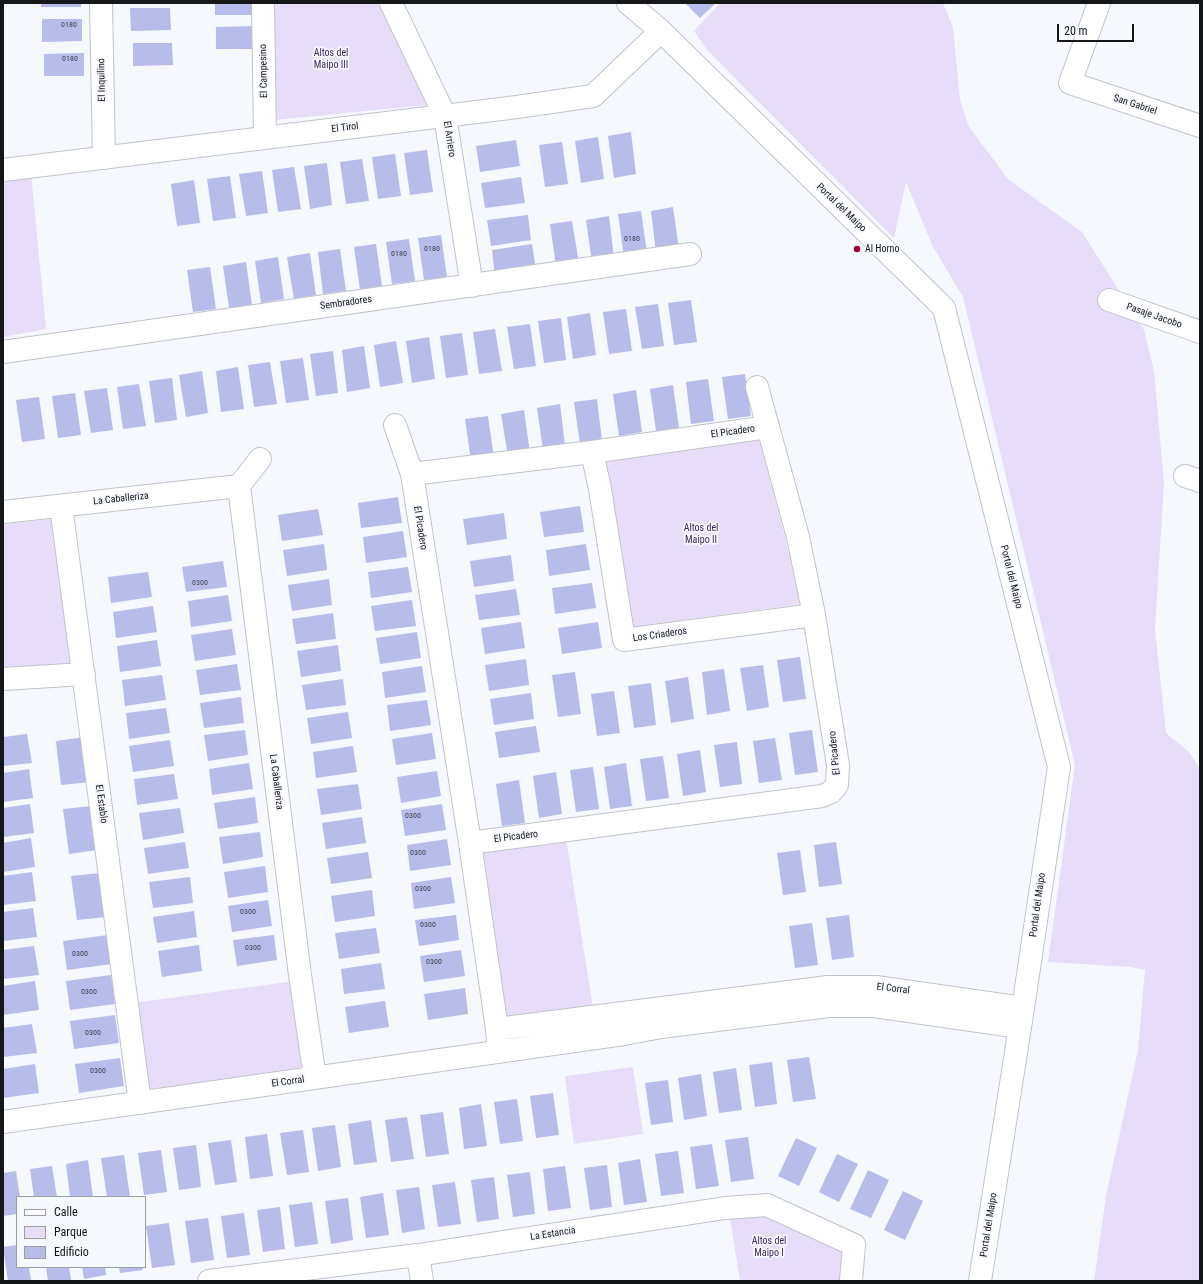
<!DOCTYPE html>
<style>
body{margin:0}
#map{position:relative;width:1203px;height:1284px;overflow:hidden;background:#f5f8fd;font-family:"Roboto Condensed",sans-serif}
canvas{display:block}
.frame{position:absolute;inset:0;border:4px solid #151618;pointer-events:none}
.legend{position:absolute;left:16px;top:1196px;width:130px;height:72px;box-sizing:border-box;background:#f5f8fd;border:1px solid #9b9ea1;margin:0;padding:5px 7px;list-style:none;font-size:12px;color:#151618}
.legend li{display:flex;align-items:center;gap:8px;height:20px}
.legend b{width:20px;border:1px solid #9b9ea1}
.scale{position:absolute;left:1057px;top:24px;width:77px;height:18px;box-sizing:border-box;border:2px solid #151618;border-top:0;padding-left:5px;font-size:12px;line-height:14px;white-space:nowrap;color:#151618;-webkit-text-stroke:3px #f5f8fd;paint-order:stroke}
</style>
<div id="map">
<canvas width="1203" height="1284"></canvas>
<div class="frame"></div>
<ul class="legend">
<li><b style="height:5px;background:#fff"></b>Calle</li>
<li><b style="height:11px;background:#e8ddf8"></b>Parque</li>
<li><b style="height:11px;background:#b8bceb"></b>Edificio</li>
</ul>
<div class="scale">20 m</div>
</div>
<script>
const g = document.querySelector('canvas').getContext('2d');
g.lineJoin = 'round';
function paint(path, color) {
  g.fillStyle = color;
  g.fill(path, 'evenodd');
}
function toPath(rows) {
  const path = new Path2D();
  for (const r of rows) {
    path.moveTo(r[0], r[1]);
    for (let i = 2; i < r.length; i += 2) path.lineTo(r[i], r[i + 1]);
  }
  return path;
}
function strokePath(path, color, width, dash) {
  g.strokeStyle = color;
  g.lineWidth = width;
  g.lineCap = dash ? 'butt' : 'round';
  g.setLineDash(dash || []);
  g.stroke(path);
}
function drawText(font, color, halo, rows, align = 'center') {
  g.font = font + ' "Roboto Condensed",sans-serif';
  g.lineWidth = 3.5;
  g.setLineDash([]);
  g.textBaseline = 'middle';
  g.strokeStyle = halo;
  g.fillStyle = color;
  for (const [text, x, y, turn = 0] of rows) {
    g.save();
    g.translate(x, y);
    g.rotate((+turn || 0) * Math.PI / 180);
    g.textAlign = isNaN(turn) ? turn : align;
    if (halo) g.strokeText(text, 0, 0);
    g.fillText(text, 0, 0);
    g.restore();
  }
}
paint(toPath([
 [274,3,378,3,427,105,275,120],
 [720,3,943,3,953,28,960,100,969,127,1009,180,1082,232,1144,330,1154,371,1164,483,1155,629,1166,733,1189,752,1200,769,1200,1281,1094,1281,1106,1196,1138,1050,1145,970,1131,967,1048,962,1075,765,963,297,932,245,906,182,894,238,707,50,694,31],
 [31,173,46,329,3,337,3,178],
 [759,439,786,540,800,604,634,627,606,461],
 [52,519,71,664,3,667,3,524],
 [566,838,593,1008,504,1021,479,850],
 [295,981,309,1075,146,1099,133,1003],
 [633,1067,643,1134,574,1144,565,1076],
 [767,1209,850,1247,845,1281,740,1281,729,1212]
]), '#e8ddf8');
paint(toPath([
 [41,3,81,3,81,7,41,7],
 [215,3,255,3,255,15,215,15],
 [685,3,716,3,700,18],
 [130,8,170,8,171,30,131,31],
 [42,19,82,19,82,41,42,42],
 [256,26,256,49,216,49,216,27],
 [133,43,172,43,173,65,133,66],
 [84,53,84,76,44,76,44,54],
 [631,132,636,174,614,178,608,136],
 [598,137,604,179,581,183,575,141],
 [516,140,520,166,480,172,476,146],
 [562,142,568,184,545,187,539,145],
 [427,150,433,192,410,195,404,153],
 [395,154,401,196,378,199,372,157],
 [362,159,369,201,346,204,340,162],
 [327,163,332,205,310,209,304,166],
 [294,167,301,209,278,212,272,170],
 [262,171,268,213,246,216,239,174],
 [230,176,236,218,213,221,207,179],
 [521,177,525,203,485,208,481,183],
 [194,180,200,223,177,226,171,184],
 [673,207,679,249,656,253,651,211],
 [641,211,647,253,624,257,618,214],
 [528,215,531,240,491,246,487,220],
 [609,216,614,258,592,262,586,220],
 [572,221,579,263,556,266,550,224],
 [441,235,447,277,424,280,418,238],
 [409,239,415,281,392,284,386,242],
 [376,244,382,286,360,290,354,247],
 [532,244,536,270,495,276,492,250],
 [340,249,346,291,323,294,318,252],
 [310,253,316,295,294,299,287,257],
 [278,257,284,299,261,303,255,261],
 [246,262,252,305,229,308,223,266],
 [210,267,216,309,193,312,187,270],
 [691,300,697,342,674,345,668,303],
 [658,304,664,346,642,349,635,307],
 [626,309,632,351,609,354,603,312],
 [590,313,596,355,573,359,567,317],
 [561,318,566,360,544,363,538,321],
 [530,324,536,366,514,369,507,327],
 [495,329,502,371,479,374,473,332],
 [462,333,468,375,446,378,440,336],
 [429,337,435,379,412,383,406,341],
 [396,341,403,383,380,387,374,345],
 [364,346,370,388,347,392,342,350],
 [333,351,338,393,316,396,310,354],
 [303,358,309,400,286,403,280,361],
 [270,362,277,404,254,407,248,365],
 [238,367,244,409,221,412,216,371],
 [202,371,208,413,186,417,179,375],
 [745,374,751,416,728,419,722,377],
 [172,378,177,420,155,423,149,381],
 [708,379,714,421,691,424,686,382],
 [139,384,146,426,123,429,117,387],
 [673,385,679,428,656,431,650,389],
 [107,388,113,430,91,433,84,391],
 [636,390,642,432,619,436,613,394],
 [75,393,81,435,58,438,52,396],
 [39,397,45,439,22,442,16,400],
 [597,399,602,441,580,444,574,402],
 [560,404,565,446,543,450,537,408],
 [524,410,530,453,508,456,501,414],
 [488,416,494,458,471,461,465,419],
 [398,497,402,523,361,528,358,503],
 [580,506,584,532,544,537,540,512],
 [318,509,323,535,282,541,278,515],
 [504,513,507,539,467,545,463,519],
 [403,531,407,557,366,563,363,537],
 [324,544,327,570,287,576,283,550],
 [586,544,590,570,549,576,546,550],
 [511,555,514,581,474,587,470,561],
 [223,561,227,587,186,592,182,567],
 [408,567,412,592,371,598,368,572],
 [148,572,152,597,111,603,108,577],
 [329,579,332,605,292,611,288,585],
 [592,583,596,608,555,614,552,588],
 [516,589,520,615,479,620,475,595],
 [228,595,232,621,191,627,188,601],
 [412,600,416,626,375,631,371,606],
 [153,606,157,632,116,638,113,612],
 [333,613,336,639,296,644,292,619],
 [521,622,525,648,485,654,481,628],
 [598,622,602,648,562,654,558,628],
 [232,629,236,655,195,661,191,635],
 [417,632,421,658,380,664,376,638],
 [157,640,161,666,120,672,117,646],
 [338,645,341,671,301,677,297,651],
 [800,657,806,699,783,702,777,660],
 [526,659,529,685,489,691,485,665],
 [237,664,241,690,200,695,196,670],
 [763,665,769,707,747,711,740,668],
 [422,666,426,692,385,698,382,672],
 [724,669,730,711,707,715,702,672],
 [575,672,581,714,558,717,552,675],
 [162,675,166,700,125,706,122,680],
 [688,677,694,719,671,723,665,681],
 [343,679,346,705,306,710,302,685],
 [651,683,656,725,634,728,628,686],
 [614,691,620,733,597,736,591,694],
 [531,693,534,719,494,725,490,699],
 [241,697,244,723,204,728,200,703],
 [427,700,431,725,390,731,387,705],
 [166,708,170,733,129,739,126,713],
 [348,712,352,738,311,744,307,718],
 [536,726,540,752,499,758,495,732],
 [245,730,248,755,208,761,204,735],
 [812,730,818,772,795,775,789,733],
 [432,733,436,759,396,765,392,739],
 [27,734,32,763,3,766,3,737],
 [85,737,90,782,61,785,56,741],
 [775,738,782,780,759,783,753,741],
 [170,740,174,766,133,772,129,746],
 [737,742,742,784,720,787,714,745],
 [353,746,357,772,316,778,313,752],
 [700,750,706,792,683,796,677,754],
 [663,756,669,798,646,801,640,759],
 [249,763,253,789,212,795,209,769],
 [626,763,632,806,610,809,604,767],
 [593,767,599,809,576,812,570,770],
 [29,769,33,798,3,802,3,773],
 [437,771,441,796,401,803,397,777],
 [556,772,562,814,539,818,533,776],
 [174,774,178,799,137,805,134,779],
 [519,780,525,823,502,826,496,784],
 [358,784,362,809,321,815,317,789],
 [255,797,258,823,218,829,214,803],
 [30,804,34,833,3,837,3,808],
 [442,804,446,830,405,836,401,810],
 [92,806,97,850,69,854,63,809],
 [180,808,184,833,143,840,139,813],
 [362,817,366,843,326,849,322,823],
 [260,832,263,857,223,864,219,837],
 [31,838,35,867,3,872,3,843],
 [447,839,451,865,410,871,407,845],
 [185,842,189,868,148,874,144,848],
 [836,842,842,884,819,887,814,845],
 [800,850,806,892,783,895,777,853],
 [368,852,372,878,331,884,327,858],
 [265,866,268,892,228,898,224,872],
 [32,872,36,901,3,905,3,876],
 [100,873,106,917,77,920,71,876],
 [190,877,193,903,153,908,149,882],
 [451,877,455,903,414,909,411,883],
 [372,890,375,916,335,922,331,896],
 [268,900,272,926,232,932,228,906],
 [33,908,37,937,3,941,3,912],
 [194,911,197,937,157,943,153,917],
 [456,915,459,940,419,946,415,920],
 [849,915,854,957,832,960,826,918],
 [812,923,818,965,795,968,789,926],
 [376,928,380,953,339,959,335,933],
 [108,935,112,964,67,970,63,941],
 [274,935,277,960,237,966,233,940],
 [199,945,202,971,162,977,158,951],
 [34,946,39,975,3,979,3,950],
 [461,950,465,976,424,982,420,956],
 [381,963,385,989,344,994,341,969],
 [111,975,115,1004,70,1010,66,981],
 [35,981,39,1010,3,1015,3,986],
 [465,988,468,1014,428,1020,424,994],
 [385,1001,389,1027,349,1033,345,1007],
 [115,1015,119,1043,74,1049,70,1021],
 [32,1024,37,1053,3,1057,3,1028],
 [809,1057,816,1099,793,1102,787,1060],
 [120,1058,124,1086,79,1093,75,1064],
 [772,1062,777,1104,755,1107,749,1065],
 [35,1064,39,1093,3,1098,3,1069],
 [736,1068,742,1110,719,1113,713,1072],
 [701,1074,707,1116,684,1120,678,1078],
 [668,1080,673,1122,651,1125,645,1083],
 [553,1093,559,1135,536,1138,530,1096],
 [517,1099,523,1141,500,1144,494,1102],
 [481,1104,487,1146,464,1149,459,1108],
 [443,1112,449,1154,426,1157,420,1115],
 [407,1117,414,1159,391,1162,385,1120],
 [371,1120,377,1162,354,1165,348,1124],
 [335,1125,341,1167,318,1171,312,1128],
 [303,1130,309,1172,287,1175,280,1133],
 [267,1134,273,1176,250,1179,245,1137],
 [748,1137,754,1179,731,1182,725,1140],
 [796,1138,817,1148,799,1186,778,1176],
 [231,1140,237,1182,215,1185,208,1143],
 [712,1144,719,1186,696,1189,690,1147],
 [196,1145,201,1187,179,1190,173,1148],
 [161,1150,167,1192,144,1195,138,1153],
 [678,1151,684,1193,661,1196,655,1154],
 [837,1154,858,1164,839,1202,819,1192],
 [124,1155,130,1197,107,1197,101,1158],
 [640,1159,647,1202,624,1205,618,1163],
 [88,1160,93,1197,70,1197,66,1164],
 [607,1165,612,1207,590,1210,584,1168],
 [52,1166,57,1197,34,1197,30,1169],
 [565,1166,571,1208,548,1211,543,1169],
 [868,1170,889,1180,871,1218,850,1209],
 [16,1171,20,1197,17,1197,17,1214,3,1216,3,1173],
 [530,1172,535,1214,513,1217,507,1175],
 [494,1177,499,1219,477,1222,471,1180],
 [455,1182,461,1224,438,1227,432,1185],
 [419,1187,425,1229,402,1233,396,1190],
 [903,1191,923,1201,905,1240,884,1230],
 [383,1193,389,1235,366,1238,360,1197],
 [348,1198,353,1240,331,1244,325,1201],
 [312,1202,318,1244,295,1247,289,1205],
 [280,1207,285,1249,263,1252,257,1210],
 [244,1213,250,1255,227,1258,221,1216],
 [208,1218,214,1260,191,1263,185,1221],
 [169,1223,175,1265,152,1268,146,1226],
 [17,1245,17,1267,29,1267,31,1281,8,1281,3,1247],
 [46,1267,69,1267,71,1280,48,1281],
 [82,1267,105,1267,106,1275,84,1279],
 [119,1267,142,1267,143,1270,120,1273]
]), '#b8bceb');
const minor = toPath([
 [101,3,104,158],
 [263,3,265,138],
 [391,3,445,116,472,286],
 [628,3,661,31,944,308,1059,767,1023,1008,980,1281],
 [1099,3,1070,83,1200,126],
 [3,170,517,107,593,96,661,31],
 [1109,300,1200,332],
 [3,352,690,254],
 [757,387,768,427],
 [395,425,412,474,470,843,497,1029,499,1052],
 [592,452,600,489,624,640,814,615],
 [412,474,592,452,768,427,798,537,814,615,838,765,837,785,831,792,822,796,470,843],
 [1185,476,1200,481],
 [239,486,260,459],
 [61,506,140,1103],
 [3,512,239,486,300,975,315,1078],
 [3,679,84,674],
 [497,1029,828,987,876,987,1023,1008],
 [3,1122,624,1034,661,1027,829,1006,874,1006,1020,1027],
 [418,1255,422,1281],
 [209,1281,418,1255,725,1208,767,1205,854,1245,851,1281]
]);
strokePath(minor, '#c0c3c8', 24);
strokePath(minor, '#fff', 22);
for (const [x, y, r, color] of [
 [857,249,4,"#a10036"]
]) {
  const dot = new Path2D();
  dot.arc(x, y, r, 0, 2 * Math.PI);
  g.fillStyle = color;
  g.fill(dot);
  strokePath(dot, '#f5f8fd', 1.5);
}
drawText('8px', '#3e404d', null, [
 ["0180",69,25],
 ["0180",70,59],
 ["0180",632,239],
 ["0180",432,249],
 ["0180",399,254],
 ["0300",200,583],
 ["0300",413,816],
 ["0300",418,853],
 ["0300",423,889],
 ["0300",248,912],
 ["0300",428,925],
 ["0300",253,948],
 ["0300",80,954],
 ["0300",434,962],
 ["0300",89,992],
 ["0300",93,1033],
 ["0300",98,1071]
]);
drawText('10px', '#42265e', '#f5f8fd', [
 ["Altos del",331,53],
 ["Maipo III",331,65],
 ["Altos del",701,528],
 ["Maipo II",701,540],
 ["Altos del",769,1241],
 ["Maipo I",769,1253]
]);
drawText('10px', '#151618', '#f5f8fd', [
 ["El Campesino",264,71,-91],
 ["El Inquilino",102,80,-91],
 ["San Gabriel",1135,105,18],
 ["El Tirol",345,128,-7],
 ["El Arriero",449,139,81],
 ["Portal del Maipo",841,208,44],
 ["Sembradores",346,303,-8],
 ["Pasaje Jacobo",1154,316,19],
 ["El Picadero",733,432,-8],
 ["La Caballeriza",121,499,-6],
 ["El Picadero",420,528,81],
 ["Portal del Maipo",1011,577,76],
 ["Los Criaderos",660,635,-8],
 ["El Picadero",835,753,-96],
 ["La Caballeriza",276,782,83],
 ["El Establo",101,804,82],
 ["El Picadero",516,837,-7],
 ["Portal del Maipo",1038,905,-82],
 ["El Corral",893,989,7],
 ["El Corral",288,1082,-8],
 ["Portal del Maipo",989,1225,-81],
 ["La Estancia",553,1234,-9]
]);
drawText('10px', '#151618', '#f5f8fd', [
 ["Al Horno",865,249]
], 'left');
</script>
